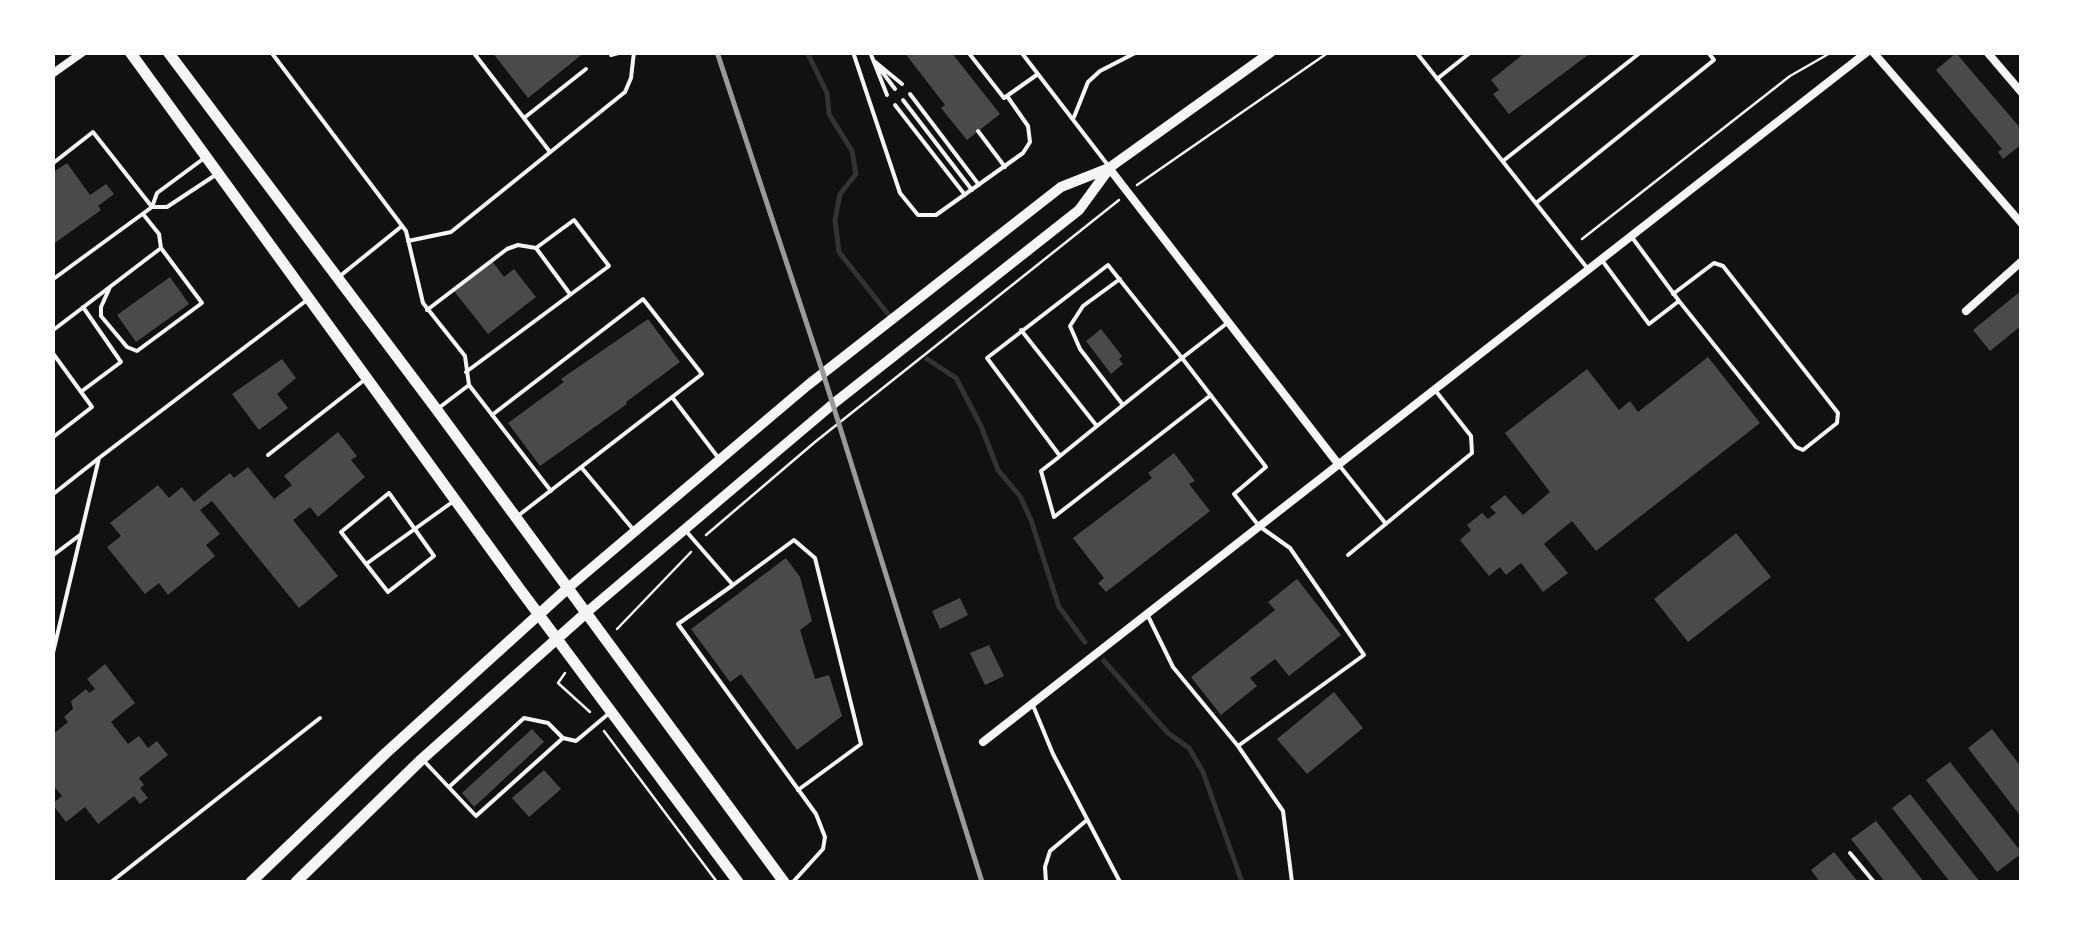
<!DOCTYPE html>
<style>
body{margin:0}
#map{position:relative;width:2074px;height:935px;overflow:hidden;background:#111;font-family:"Source Sans 3",sans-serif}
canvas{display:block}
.frame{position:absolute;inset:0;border:55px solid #fff;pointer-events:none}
</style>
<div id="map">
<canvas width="2074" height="935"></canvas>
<div class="frame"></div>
</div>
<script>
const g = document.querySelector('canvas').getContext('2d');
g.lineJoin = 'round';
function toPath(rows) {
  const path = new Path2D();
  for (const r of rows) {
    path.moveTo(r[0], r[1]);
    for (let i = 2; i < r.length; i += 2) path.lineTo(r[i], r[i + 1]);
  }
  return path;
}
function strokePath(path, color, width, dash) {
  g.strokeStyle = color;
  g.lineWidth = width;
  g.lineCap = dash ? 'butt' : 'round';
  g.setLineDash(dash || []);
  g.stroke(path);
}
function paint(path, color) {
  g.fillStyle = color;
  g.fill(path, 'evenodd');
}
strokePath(toPath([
 [807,52,827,93,829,114,852,151,856,174,840,194,835,220,839,252,888,314],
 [927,359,956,378,981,426,998,470,1020,496,1031,520,1059,607,1085,642],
 [1104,661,1168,733,1189,748,1203,772,1242,882]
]), '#333', 5);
paint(toPath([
 [492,52,585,52,528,98],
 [904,52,951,52,1000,114,967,140,941,108,945,105],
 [1526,52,1592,52,1509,114,1493,94,1499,90,1491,80],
 [1956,53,2022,130,2022,144,2003,159,1998,152,2002,149,1936,70],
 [67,163,90,195,106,184,114,194,98,206,101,210,52,245,52,173],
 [492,261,504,277,514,269,536,297,488,334,454,291],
 [170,277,189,304,136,342,117,315],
 [2022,290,2022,325,1990,351,1973,330],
 [648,319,680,362,626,402,627,404,540,466,508,423,564,382,561,379],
 [1101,329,1122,356,1119,359,1123,364,1111,374,1086,341],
 [1708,357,1760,423,1596,551,1572,521,1544,544,1568,573,1543,592,1521,563,1506,575,1500,567,1489,576,1460,540,1471,530,1467,525,1482,513,1488,519,1496,513,1490,507,1505,495,1523,515,1550,492,1505,433,1587,369,1619,410,1630,401,1638,412],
 [282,359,296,378,277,394,288,408,259,430,232,394],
 [338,432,357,456,351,460,365,477,318,517,310,507,293,520,338,576,299,608,212,501,200,510,220,534,206,545,215,556,168,595,159,583,145,594,107,547,121,536,110,523,158,485,169,498,182,487,194,502,230,473,234,478,248,467,274,499,292,485,284,476],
 [1174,453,1195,481,1189,484,1210,511,1106,592,1098,583,1104,578,1073,538,1152,478,1148,473],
 [1736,533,1771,577,1688,642,1654,599],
 [786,558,800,577,812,621,800,630,815,679,829,675,842,716,797,750,741,674,730,682,691,629],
 [1297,579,1341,635,1289,676,1275,659,1250,678,1257,686,1221,715,1191,677,1275,610,1268,602],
 [960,598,968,615,940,629,932,611],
 [989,645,1004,676,985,685,970,653],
 [105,664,135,703,111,722,128,744,139,736,148,748,157,741,168,755,139,778,144,785,140,788,148,798,140,804,134,796,98,824,85,807,66,822,52,804,62,796,52,784,52,735,68,722,64,717,73,709,71,701,86,689,89,693,95,689,87,679],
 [1334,692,1363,728,1307,774,1277,739],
 [532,729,544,742,474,807,462,793],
 [1992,729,2022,768,2022,818,1968,748],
 [1950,762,2022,853,1997,872,1926,780],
 [544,770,561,789,529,817,512,798],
 [1910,794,1980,882,1950,882,1892,808],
 [1876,821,1924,882,1885,882,1851,839],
 [1834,852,1858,882,1820,882,1811,870]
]), '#4a4a4a');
strokePath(toPath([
 [1137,185,1329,52],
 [1582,239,1790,76,1832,52],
 [706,535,815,442,1119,200],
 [617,629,691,552],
 [565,673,558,683,590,712],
 [604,731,717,882]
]), '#f5f5f5', 2.5);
strokePath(toPath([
 [271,52,406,231,423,303,465,356,469,385],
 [473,52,550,152],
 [853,52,900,193,918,215,936,215,1023,153,1030,142,1028,126,1007,96],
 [870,52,887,95],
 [968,52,1004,98,1038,74],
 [1021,52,1107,164],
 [1416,52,1588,269],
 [611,55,622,52],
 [874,61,902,84],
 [877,65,895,89],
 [1437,79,1471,52],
 [910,94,979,185],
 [903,100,972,190],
 [895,105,965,195],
 [1074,117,1088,82,1100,71,1137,52],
 [524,118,586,69],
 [978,131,1005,167],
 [1503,161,1641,52],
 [52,164,93,132,152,207],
 [1536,203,1714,60,1708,52],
 [152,207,167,207,217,174],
 [143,214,159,234,161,248],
 [408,241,451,232,625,92,631,78,634,52],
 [1601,259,1649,324,1679,301,1631,236],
 [340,276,402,226],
 [1120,279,1083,306,1070,326,1080,349,1123,405],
 [52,280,152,207,157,193,203,159],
 [1673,294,1714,263,1723,266,1838,413,1837,423,1803,450,1796,447,1679,301],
 [427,310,507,249,518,245,536,248],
 [1226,324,1182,358,1123,405,1060,456,987,358,1108,265,1182,358,1266,467,1234,494,1259,526,1290,548,1364,655,1238,746],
 [1021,330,1096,425],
 [52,331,161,248,202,303,137,351,127,347,101,316,101,307,110,287],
 [52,352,92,407,52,438],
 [466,372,609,266,574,220,536,248,570,294],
 [82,391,121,362,83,307],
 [672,397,720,460],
 [440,407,469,385,551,491],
 [492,415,643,299,702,374,519,515],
 [268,455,363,381],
 [1059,457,1041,471,1054,517,1211,395],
 [1339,465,1386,524],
 [581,467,632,528],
 [389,493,434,556,388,592,341,532,389,493],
 [52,495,99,458],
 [686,531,733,585,678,624,816,814,825,837,823,849,793,882],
 [1348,555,1472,453,1471,436,1435,390],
 [52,556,80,535],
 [366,564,451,503],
 [733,585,794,540,815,558,861,744,798,790],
 [1147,614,1173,667,1238,746,1283,811,1292,882],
 [52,657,99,458,307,300],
 [1032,703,1053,754,1120,882],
 [424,761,476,816,563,738,576,741,607,715],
 [449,787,524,718,548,723,562,737],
 [1850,853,1874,882],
 [111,882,320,718],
 [1046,882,1045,867,1050,851,1087,820]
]), '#f5f5f5', 4);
strokePath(toPath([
 [1873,52,2022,224],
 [1987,52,2022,93],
 [52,74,83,52],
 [1109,168,1339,465],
 [1966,311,2022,261],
 [983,742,1867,52]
]), '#f5f5f5', 8);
strokePath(toPath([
 [568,588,808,385,1061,187,1109,168,1271,52],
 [587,612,833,404,1079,210,1109,169]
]), '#f5f5f5', 10);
strokePath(toPath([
 [130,52,519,588,738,882],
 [168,52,437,410,784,882],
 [251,882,387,752,568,588],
 [296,882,422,759,587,612]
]), '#f5f5f5', 11);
strokePath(toPath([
 [717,52,823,373,982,882]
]), '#9a9a9a', 5);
</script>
